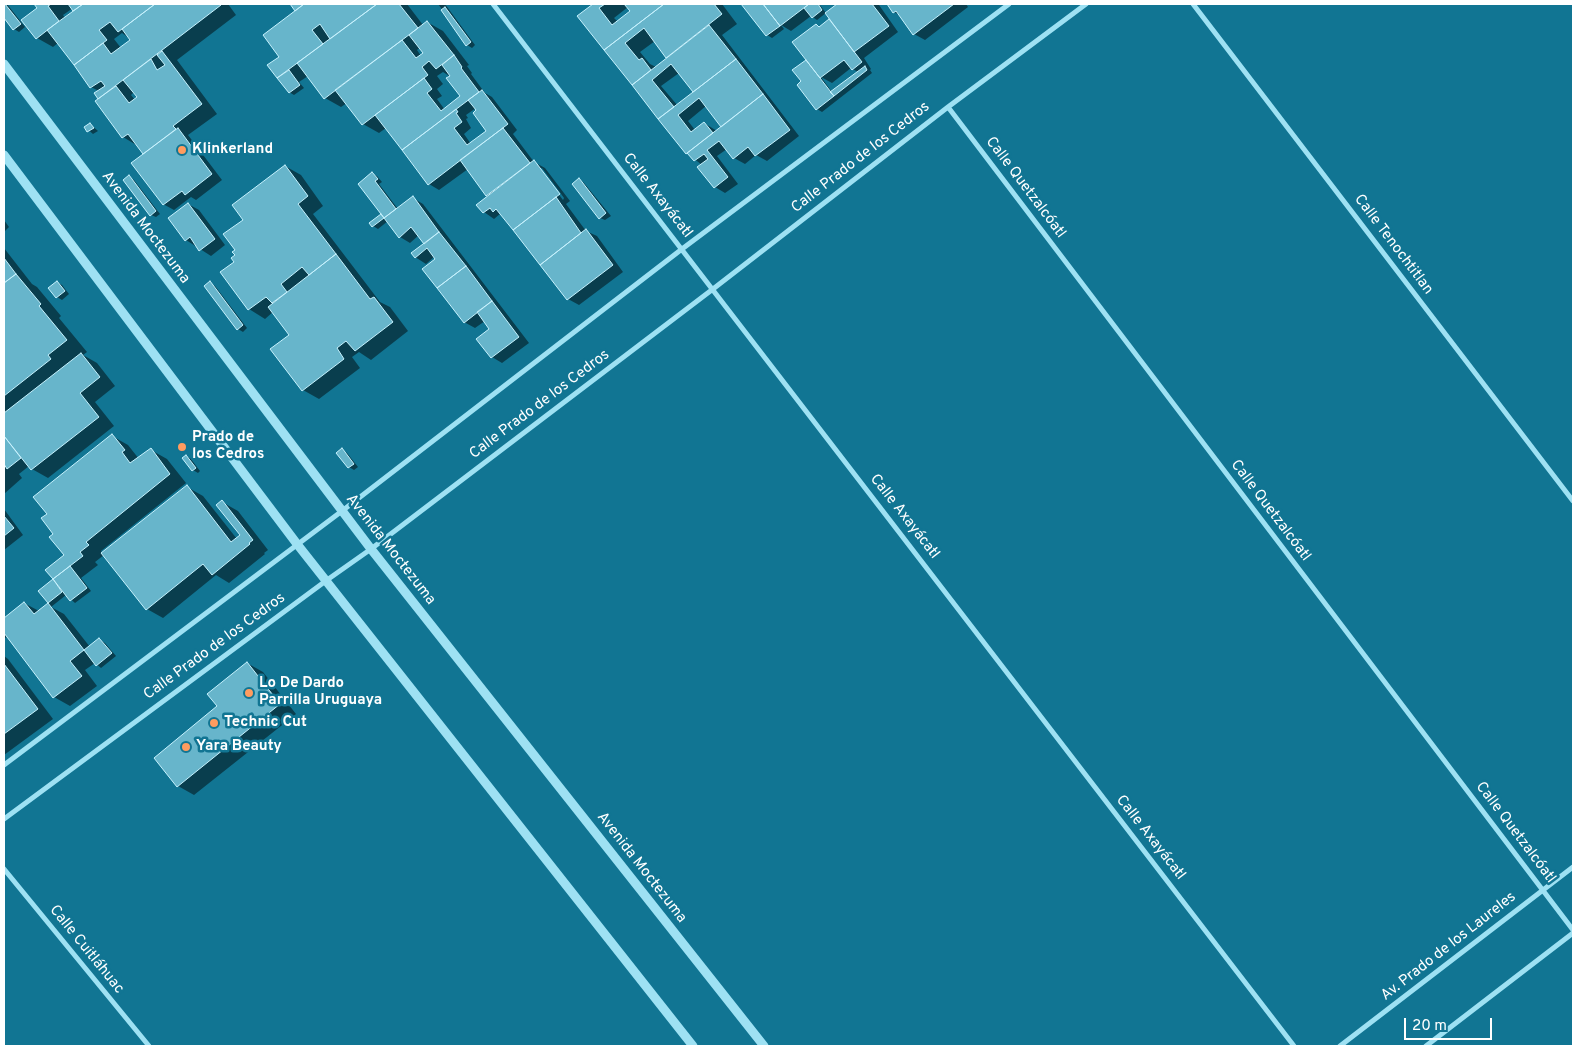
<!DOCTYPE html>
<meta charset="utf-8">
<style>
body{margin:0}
#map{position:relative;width:1577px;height:1050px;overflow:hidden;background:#117593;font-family:Overpass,sans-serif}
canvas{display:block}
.frame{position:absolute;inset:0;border:5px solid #fff;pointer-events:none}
.scale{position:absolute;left:1404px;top:1018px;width:88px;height:22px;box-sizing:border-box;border:2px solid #fff;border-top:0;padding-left:6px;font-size:15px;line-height:18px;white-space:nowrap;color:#fff;-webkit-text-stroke:4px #117593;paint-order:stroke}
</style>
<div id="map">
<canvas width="1577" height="1050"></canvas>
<div class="frame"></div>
<div class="scale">20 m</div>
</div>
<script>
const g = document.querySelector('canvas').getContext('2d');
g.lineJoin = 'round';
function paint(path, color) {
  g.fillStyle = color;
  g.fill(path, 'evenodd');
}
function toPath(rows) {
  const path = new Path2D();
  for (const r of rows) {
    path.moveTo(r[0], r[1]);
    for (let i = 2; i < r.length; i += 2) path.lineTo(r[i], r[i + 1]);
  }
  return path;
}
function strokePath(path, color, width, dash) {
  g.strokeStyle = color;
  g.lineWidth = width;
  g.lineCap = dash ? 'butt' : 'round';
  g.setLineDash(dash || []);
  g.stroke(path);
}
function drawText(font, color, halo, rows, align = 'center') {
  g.font = font + ' Overpass,sans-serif';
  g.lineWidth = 5;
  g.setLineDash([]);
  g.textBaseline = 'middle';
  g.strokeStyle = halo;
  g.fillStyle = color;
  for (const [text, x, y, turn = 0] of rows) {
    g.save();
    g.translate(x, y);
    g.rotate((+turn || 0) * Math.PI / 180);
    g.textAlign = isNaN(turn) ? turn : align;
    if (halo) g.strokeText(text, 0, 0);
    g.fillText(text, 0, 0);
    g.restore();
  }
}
paint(toPath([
 [4,4,7,4,25,27,19,32,14,29,4,16],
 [36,4,228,4,236,15,177,60,217,114,188,135,222,180,196,200,191,197,174,210,163,204,145,154,138,146,123,137,100,99,99,91,91,87,58,43,53,47,37,38,39,8],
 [73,8,75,11,65,18,63,15],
 [122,33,132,40,121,48,114,39],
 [134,92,138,98,135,100,131,95],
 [291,4,407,4,423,25,427,22,443,31,469,65,467,66,472,73,471,74,485,93,492,97,517,130,513,134,534,162,545,168,570,201,566,204,586,231,597,236,623,272,579,305,568,299,504,217,500,214,494,219,484,212,477,205,488,196,468,169,439,190,429,184,386,128,379,133,363,124,347,103,341,107,325,98,308,76,299,82,304,88,294,95,289,92,269,65,281,57,297,11],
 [420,47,425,53,421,56,417,50],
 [443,72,451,77,462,96,445,110,437,99,442,96,437,89,443,84,437,76],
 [476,108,488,131,471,144,464,134,471,128,466,119,468,118,466,115],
 [539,168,542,168,564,198,563,200],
 [438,4,445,4,475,45,472,48,467,45,460,33],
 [595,4,722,4,737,24,722,35,799,136,767,161,756,155,745,164,734,158,727,149,717,156,738,184,725,193,715,187,702,165,687,153,579,16],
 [628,7,632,12,618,22,614,18],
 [655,41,669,58,656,67,650,64,640,52],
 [679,73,695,92,678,106,661,86],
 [706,106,722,127,717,131,704,123,695,130,688,121],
 [743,4,819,4,826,13,817,20,811,16,791,31,781,25,784,29,772,38,767,35],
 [839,4,881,4,879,5,898,32,864,58,871,69,870,70,872,73,822,112,817,109,803,81,794,71,807,60,816,25,820,28,831,20,827,13],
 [851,68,858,72,832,92,821,77,832,83],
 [889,4,966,4,968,7,925,40,914,34,901,16,894,12],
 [90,124,98,131,93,134,85,127],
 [285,166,301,175,323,206,313,214,380,302,390,307,408,331,371,360,359,352,352,357,360,368,319,399,303,390,291,335,273,312,265,319,249,309,222,272,236,262,236,250,245,220],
 [372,174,377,176,382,182,379,184,398,209,413,198,423,204,529,343,502,363,492,357,491,329,485,321,475,328,464,322,437,259,435,256,426,264,415,257,426,244,419,235,410,243,400,237,388,221,378,229,373,226,383,215],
 [129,177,134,180,160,214,156,217,151,215],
 [580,180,584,183,611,216,605,220,600,218],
 [188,204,199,210,225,245,211,256,186,240],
 [4,220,9,227,5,231,4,230],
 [4,248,32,284,37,287,61,316,59,318,87,352,83,355,97,363,115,386,95,402,114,426,48,478,32,469,29,466,19,474,22,478,4,494],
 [57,282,62,285,69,294,62,300,57,297],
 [210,283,215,286,247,328,243,332,238,329],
 [112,436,128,445,139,459,151,450,167,459,186,483,101,551,103,554,187,487,203,496,237,539,241,535,222,502,238,511,268,550,264,553,265,554,229,583,216,575,163,618,147,609,104,555,95,562,98,565,81,578,91,591,75,603,66,595,51,607,64,614,90,647,100,640,105,643,116,656,101,668,95,663,85,670,97,686,70,706,54,697,8,636,4,639,4,619,24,603,39,611,49,603,40,591,55,579,53,578,65,555,55,534,48,514],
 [342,450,347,453,358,467,354,470,349,467],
 [186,456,191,459,200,471,198,473,193,470],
 [4,509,23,535,4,550],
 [4,656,8,659,53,719,4,755],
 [247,663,263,672,296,714,194,795,178,786,219,707]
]), '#0007');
const building = toPath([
 [4,4,5,4,21,24,13,30,4,18,4,4],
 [34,4,51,4,48,6,59,21,36,39,21,20,37,8,34,4],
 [68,4,83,4,73,11,68,4],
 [83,4,155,4,118,32,110,22,99,30,107,40,74,65,47,30,83,4],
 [155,4,220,4,221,5,98,99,94,93,105,86,101,81,90,88,74,65,103,43,111,54,130,40,122,29,155,4],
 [290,4,304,4,295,11,290,4],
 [304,4,377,4,330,39,320,24,312,30,323,44,277,78,267,65,279,57,263,35,304,4],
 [377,4,399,4,418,28,324,99,297,63,377,4],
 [593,4,605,4,599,8,612,25,630,11,624,4,664,4,604,50,577,16,593,4],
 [664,4,714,4,722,14,666,58,644,28,625,43,639,60,642,58,651,70,632,85,604,50,664,4],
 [741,4,763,4,780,26,766,36,741,4],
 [763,4,809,4,780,26,763,4],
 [809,4,818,4,822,10,812,18,804,8,809,4],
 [837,4,872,4,889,26,854,52,825,13,837,4],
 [887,4,954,4,913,35,896,11,893,13,887,4],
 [445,7,471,42,466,46,441,10,445,7],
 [829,19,862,62,852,70,844,60,820,78,792,42,816,24,819,27,829,19],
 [427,21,454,55,436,69,429,61,422,67,428,75,362,125,335,90,402,40,416,58,423,53,409,35,427,21],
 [709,25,736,59,693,92,671,64,652,80,674,107,658,119,632,85,709,25],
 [162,51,202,104,173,126,176,129,143,154,128,134,122,138,95,101,116,86,129,103,137,97,123,80,151,59,157,70,165,65,157,55,162,51],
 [454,55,462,67,461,68,479,92,402,150,375,115,424,78,432,89,427,93,441,111,460,96,446,78,450,76,442,65,454,55],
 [736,59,763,94,721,127,699,98,678,115,691,132,704,122,713,133,686,154,658,119,736,59],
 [806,60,834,96,816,110,797,85,801,81,792,70,806,60],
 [865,66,867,70,834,96,830,92,865,66],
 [289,70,300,85,289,93,277,78,289,70],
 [482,90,508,124,428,185,402,150,456,109,458,112,456,113,462,122,454,128,467,145,486,131,473,113,476,110,468,100,482,90],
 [763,94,790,130,755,156,748,147,733,159,719,141,707,150,728,177,714,188,697,167,708,159,704,154,694,161,687,153,763,94],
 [90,123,94,128,87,132,84,127,90,123],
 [178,128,212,174,185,195,182,191,163,205,131,163,178,128],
 [503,128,530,163,486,196,460,160,503,128],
 [534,160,560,194,513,230,496,209,493,212,490,208,483,213,476,205,534,160],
 [285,165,308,196,298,204,336,254,309,275,302,267,281,284,287,292,272,303,266,297,248,310,220,272,234,262,231,258,235,255,232,252,235,250,223,234,243,220,232,205,285,165],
 [372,172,378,179,375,181,396,209,384,218,358,184,372,172],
 [129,175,156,211,150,216,123,180,129,175],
 [579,178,606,213,599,219,572,184,579,178],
 [413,196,439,232,424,244,411,227,399,238,384,218,413,196],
 [556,197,581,233,540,265,513,230,556,197],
 [188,203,215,239,199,251,190,237,185,241,168,218,188,203],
 [381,214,384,218,372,227,369,223,381,214],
 [586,229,613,265,567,300,540,265,586,229],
 [439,232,466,266,437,288,422,269,435,259,427,248,415,258,411,253,439,232],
 [336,254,370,299,374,297,393,322,355,351,346,341,337,348,344,359,302,391,270,349,289,335,268,307,336,254],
 [4,258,16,274,4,283,4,258],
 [466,266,492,301,464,323,437,288,466,266],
 [16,274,41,304,39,306,67,340,48,355,51,359,4,396,4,283,16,274],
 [57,281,65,291,56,298,48,288,57,281],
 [210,281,243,325,237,330,204,286,210,281],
 [492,301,519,337,491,358,476,339,489,329,477,312,492,301],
 [81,353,100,377,80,393,99,417,31,470,4,436,4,413,81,353],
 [112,434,125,450,122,452,130,463,151,448,170,474,86,542,89,545,80,552,83,556,53,579,45,570,64,555,49,537,53,534,41,518,47,514,33,497,112,434],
 [4,436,21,458,7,469,4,464,4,436],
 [342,448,354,464,348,468,336,453,342,448],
 [186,455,196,468,192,471,182,458,186,455],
 [187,485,231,542,240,535,216,505,222,500,253,540,249,543,250,544,212,575,203,564,146,610,101,553,187,485],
 [4,516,14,528,4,536,4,516],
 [70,566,87,588,70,601,53,579,70,566],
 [53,579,62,592,48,603,38,591,53,579],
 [24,602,34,614,48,603,84,650,70,661,82,676,53,698,4,633,4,618,24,602],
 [99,638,112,653,96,666,84,650,99,638],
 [247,662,280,704,177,787,154,758,217,706,207,694,247,662],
 [4,664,38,709,4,734,4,664]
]);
paint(building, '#67b5cb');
strokePath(building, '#c6f1fd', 1);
strokePath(toPath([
 [493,4,1294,1046],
 [1193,4,1573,501],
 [948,107,1573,930],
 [4,765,342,511,682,249,1009,4],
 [4,819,327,580,371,549,713,289,948,107,1086,4],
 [4,869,149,1046],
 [1340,1046,1573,867],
 [1426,1046,1573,933]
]), '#9ee1f3', 5);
strokePath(toPath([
 [4,64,371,549,764,1046],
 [4,155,297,544,693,1046]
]), '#9ee1f3', 9);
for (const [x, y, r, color] of [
 [182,150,5,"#ff9c60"],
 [182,447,5,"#ff9c60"],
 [249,693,5,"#ff9c60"],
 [214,723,5,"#ff9c60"],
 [186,747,5,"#ff9c60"]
]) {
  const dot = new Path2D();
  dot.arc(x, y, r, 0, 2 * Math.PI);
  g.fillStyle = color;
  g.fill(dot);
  strokePath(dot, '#117593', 2);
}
drawText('bold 15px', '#fff', '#117593', [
 ["Klinkerland",192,150],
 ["Prado de",192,438],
 ["los Cedros",192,455],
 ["Lo De Dardo",259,684],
 ["Parrilla Uruguaya",259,701],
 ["Technic Cut",224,723],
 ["Yara Beauty",196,747]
], 'left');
drawText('15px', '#fff', '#117593', [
 ["Calle Prado de los Cedros",861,158,-38],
 ["Calle Quetzalcóatl",1025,188,53],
 ["Calle Axayácatl",657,196,52],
 ["Avenida Moctezuma",145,228,53],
 ["Calle Tenochtitlan",1393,245,53],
 ["Calle Prado de los Cedros",540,405,-37],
 ["Calle Quetzalcóatl",1270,511,53],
 ["Calle Axayácatl",904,517,52],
 ["Avenida Moctezuma",390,550,52],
 ["Calle Prado de los Cedros",215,647,-36],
 ["Calle Quetzalcóatl",1515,833,53],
 ["Calle Axayácatl",1150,838,52],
 ["Avenida Moctezuma",641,868,52],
 ["Av. Prado de los Laureles",1449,947,-38],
 ["Calle Cuitláhuac",86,950,51]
]);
</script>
